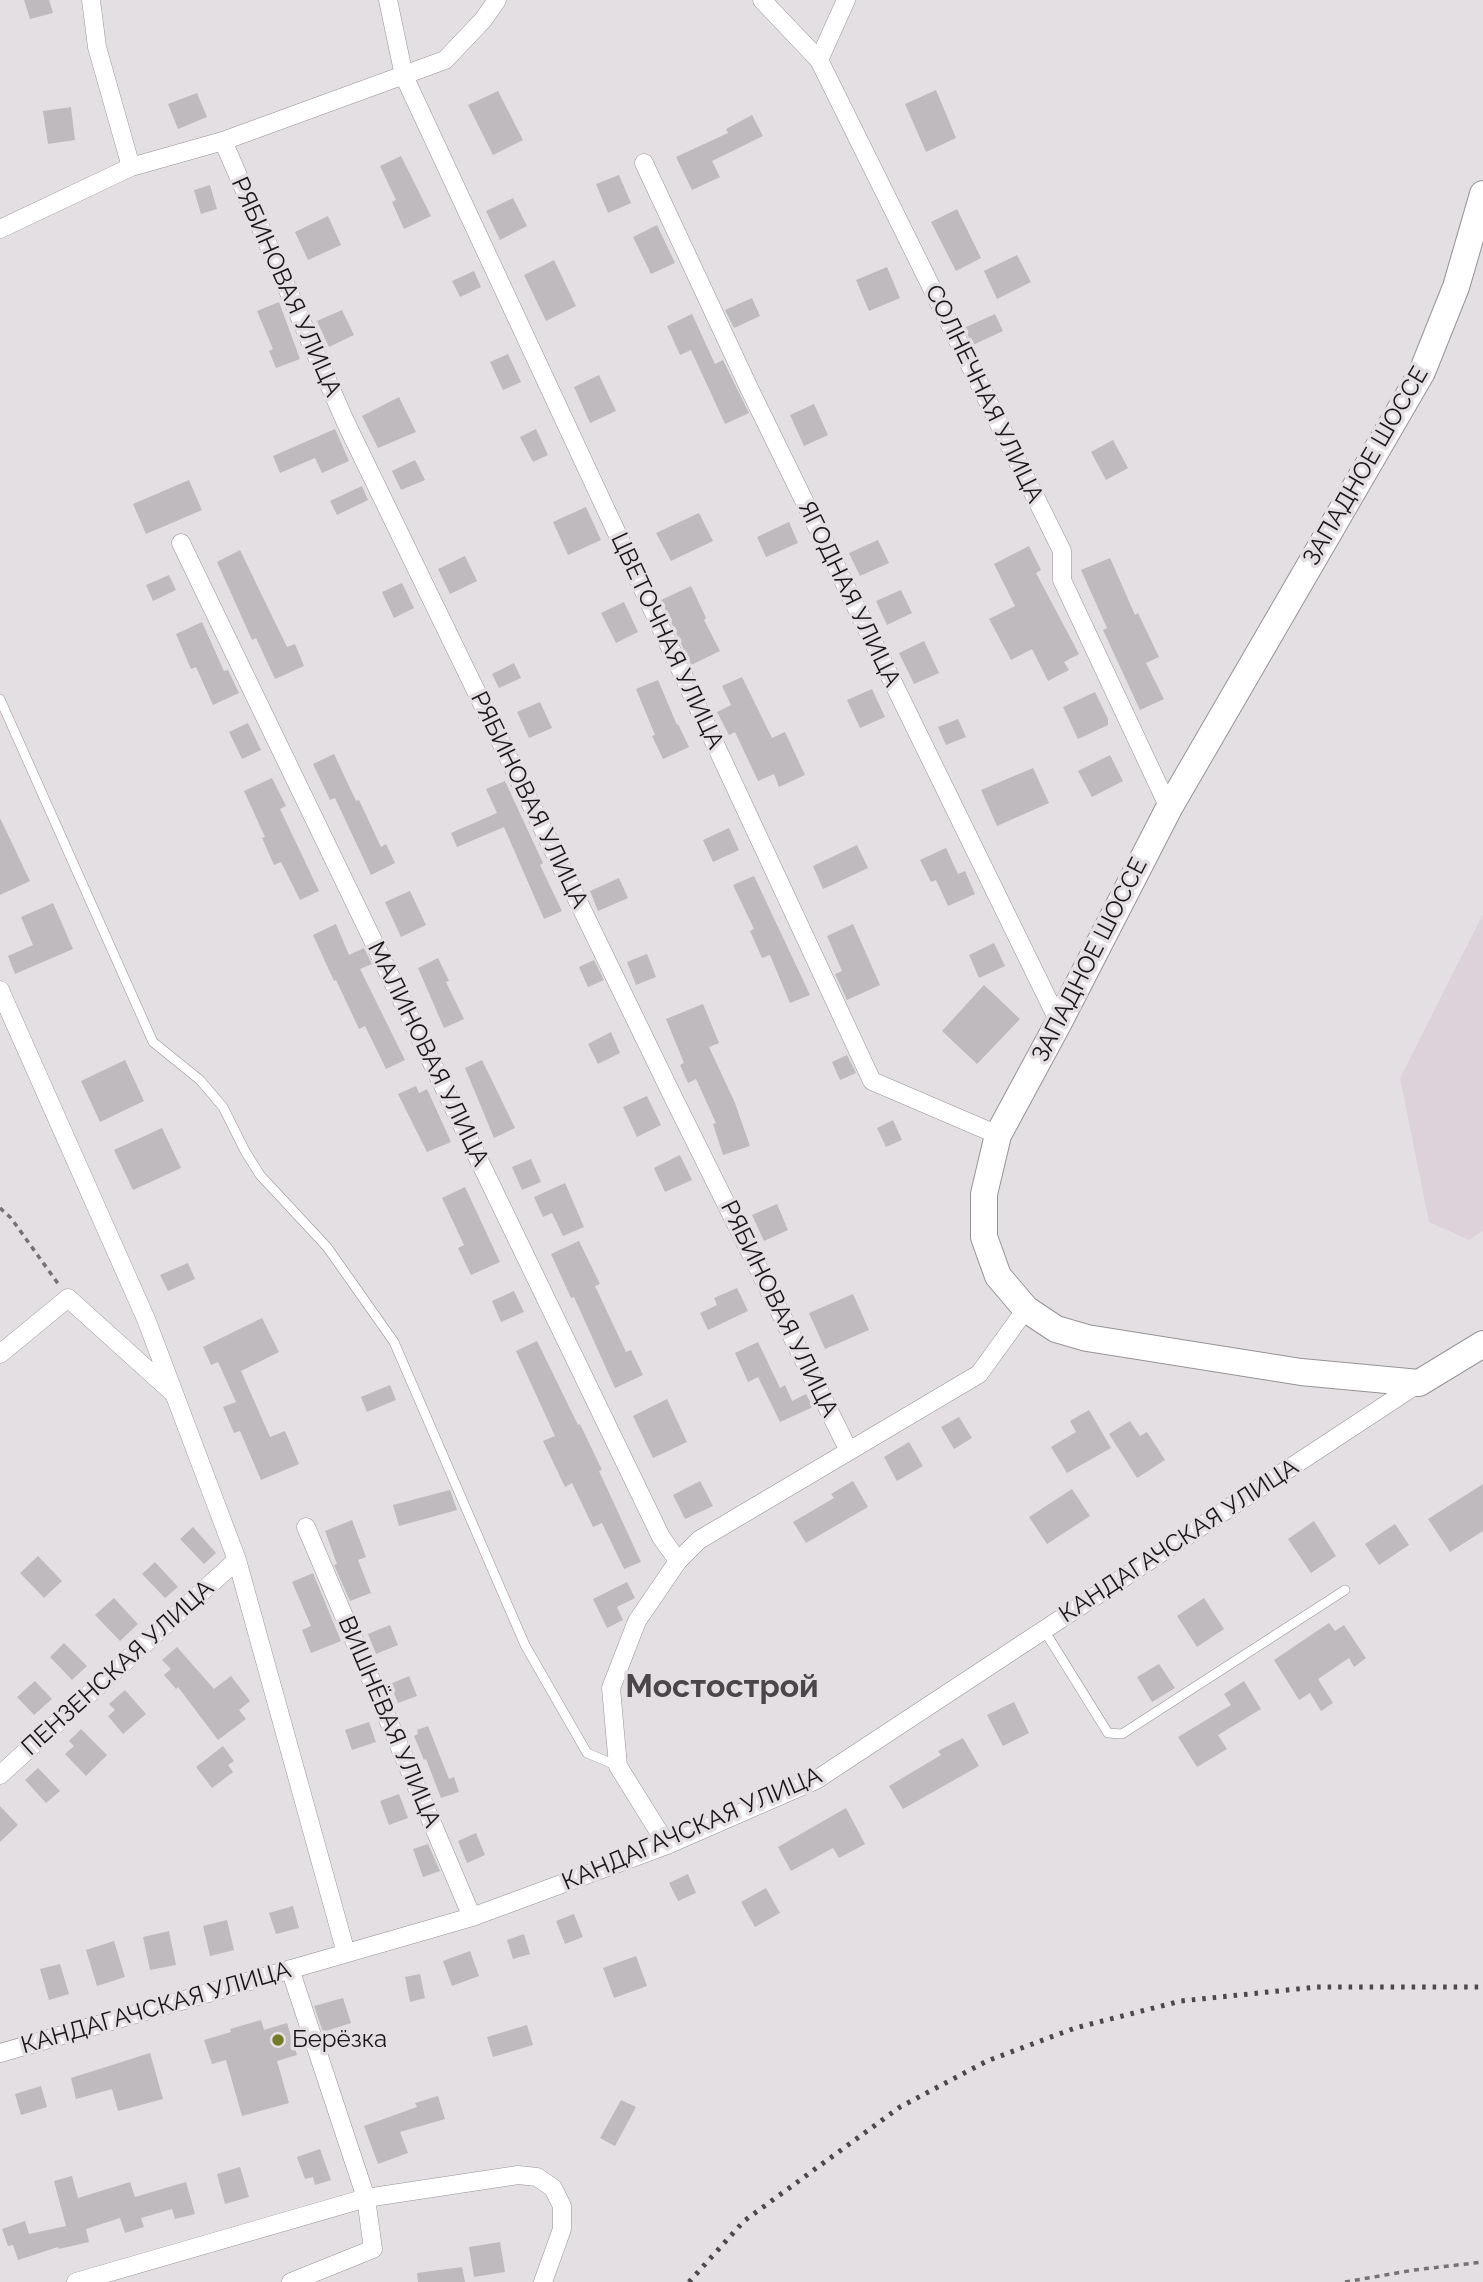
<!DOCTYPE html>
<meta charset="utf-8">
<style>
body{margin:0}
canvas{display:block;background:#e4dfe2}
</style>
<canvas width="1483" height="2282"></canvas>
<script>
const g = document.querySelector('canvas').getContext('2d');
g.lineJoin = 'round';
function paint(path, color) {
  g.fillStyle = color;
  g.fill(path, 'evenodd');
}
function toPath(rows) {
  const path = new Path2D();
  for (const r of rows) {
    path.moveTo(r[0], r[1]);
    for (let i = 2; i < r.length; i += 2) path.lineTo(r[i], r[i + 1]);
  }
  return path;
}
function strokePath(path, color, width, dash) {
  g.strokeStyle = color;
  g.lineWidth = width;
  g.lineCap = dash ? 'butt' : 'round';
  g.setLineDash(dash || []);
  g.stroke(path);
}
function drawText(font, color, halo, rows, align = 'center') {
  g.font = font + ' Raleway,sans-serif';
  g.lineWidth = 7;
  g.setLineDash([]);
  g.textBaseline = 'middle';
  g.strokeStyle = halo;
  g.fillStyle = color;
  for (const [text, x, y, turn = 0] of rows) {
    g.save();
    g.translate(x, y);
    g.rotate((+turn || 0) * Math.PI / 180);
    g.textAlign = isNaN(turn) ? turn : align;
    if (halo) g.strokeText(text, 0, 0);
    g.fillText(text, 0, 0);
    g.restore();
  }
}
paint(toPath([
 [1483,914,1483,1231,1469,1240,1429,1222,1400,1078]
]), '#ded2da');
paint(toPath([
 [24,0,49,0,53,13,30,19],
 [936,90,956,138,926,152,905,104],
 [498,91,523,140,493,155,468,105],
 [197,93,207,117,178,129,168,104],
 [71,107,75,140,48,144,43,111],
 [752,115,763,136,712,161,720,177,692,190,676,157,728,133,726,129],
 [401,156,431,216,404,229,392,202,396,200,380,166],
 [619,175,631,203,608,213,596,184],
 [210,185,217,209,201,214,194,190],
 [513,198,527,226,500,240,486,211],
 [957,209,981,258,956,271,931,222],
 [328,216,341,245,308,260,295,232],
 [657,225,675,263,651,274,633,237],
 [1017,255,1031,282,997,299,984,271],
 [554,260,576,306,546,321,524,275],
 [887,267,900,298,869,311,856,280],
 [474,271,481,287,460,297,452,281],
 [752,298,760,316,734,328,725,310],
 [279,302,300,359,276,368,269,351,273,349,257,311],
 [342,310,354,335,329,347,317,321],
 [692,314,715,364,723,360,749,413,725,424,691,350,680,355,667,326],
 [995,314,1003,331,973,345,964,328],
 [508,354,521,382,503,390,490,362],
 [599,375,616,411,590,423,574,387],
 [399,397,416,432,378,448,362,416],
 [814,404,828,435,804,446,790,415],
 [335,429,349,461,322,473,315,458,280,473,273,456],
 [536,429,548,455,533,462,520,437],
 [1113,440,1128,468,1106,480,1091,452],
 [415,460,425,480,401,490,392,471],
 [189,480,202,510,146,534,133,504],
 [362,486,368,500,337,515,330,501],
 [586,507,601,540,568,555,553,522],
 [699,513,713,541,671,561,656,533],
 [789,522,798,543,766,557,757,537],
 [878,540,889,563,860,576,849,553],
 [1029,546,1041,570,1036,573,1079,654,1064,662,1069,670,1048,681,1032,649,1011,660,989,619,1015,606,994,564],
 [240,550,287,647,295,644,304,666,275,679,256,638,252,640,217,562],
 [465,556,477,581,450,594,438,569],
 [1110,558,1135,615,1138,613,1159,657,1146,663,1164,699,1140,710,1103,630,1107,628,1081,570],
 [169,575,176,590,153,601,146,585],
 [402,583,414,608,394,618,382,592],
 [691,586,706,618,704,620,720,651,691,665,661,600],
 [901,590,912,613,887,625,876,601],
 [624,602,638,632,616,643,601,613],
 [202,622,224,671,228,670,239,693,213,705,196,667,191,669,176,634],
 [924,641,939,673,914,684,899,653],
 [514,663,521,678,499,688,492,674],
 [742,677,772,738,785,732,805,775,779,787,774,774,758,781,735,732,729,735,717,712,731,705,722,686],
 [658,680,677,725,678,724,689,747,663,759,652,736,655,735,636,689],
 [872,689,885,717,860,728,847,700],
 [1095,692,1108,719,1108,725,1078,739,1063,707],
 [540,702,552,728,529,738,517,712],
 [958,719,966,737,946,745,938,727],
 [248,723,261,750,242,759,229,732],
 [334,754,356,801,359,800,381,847,386,844,395,863,371,875,335,798,330,800,313,764],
 [1110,755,1123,781,1092,797,1078,771],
 [1033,768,1049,803,997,826,981,790],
 [272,778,286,806,280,809,319,891,300,900,281,862,274,865,262,838,265,837,244,791],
 [505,781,543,863,540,865,562,911,544,919,504,827,457,847,451,833,497,813,486,789],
 [0,818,30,881,0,895],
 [729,828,739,850,713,862,703,840],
 [857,845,868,868,823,889,813,866],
 [946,848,958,874,965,871,975,894,948,906,936,880,931,882,920,860],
 [754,876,810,995,790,1003,770,955,762,958,750,931,754,929,733,885],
 [619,878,628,898,598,911,590,891],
 [410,891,426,925,401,937,385,902],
 [53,903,73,949,15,974,8,956,33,945,21,917],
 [336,924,349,955,364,948,372,964,360,969,405,1060,386,1069,365,1026,359,1029,336,980,334,981,313,935],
 [853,924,880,985,847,1000,835,974,842,971,827,936],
 [994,943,1005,966,979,978,969,955],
 [647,954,656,977,636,985,627,962],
 [438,958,449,981,446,982,464,1019,444,1028,418,968],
 [594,960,604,980,588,987,579,967],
 [984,985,1020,1019,977,1064,942,1031],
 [703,1004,719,1043,709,1047,735,1103,750,1146,723,1155,713,1124,716,1123,696,1079,688,1083,680,1065,684,1063,666,1019],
 [611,1032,620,1053,598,1064,588,1044],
 [847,1055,856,1073,840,1080,832,1062],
 [125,1060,144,1101,100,1122,81,1081],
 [482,1060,515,1128,494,1138,465,1068],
 [416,1086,419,1093,427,1089,451,1142,427,1152,398,1094],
 [647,1096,661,1125,637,1137,623,1107],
 [893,1120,902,1140,886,1147,877,1128],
 [162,1128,181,1168,133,1190,114,1150],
 [680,1155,692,1180,665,1192,654,1168],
 [531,1159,541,1182,522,1190,512,1167],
 [565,1183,584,1227,563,1236,552,1213,543,1217,534,1197],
 [465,1187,500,1262,471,1275,458,1248,464,1245,442,1198],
 [777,1204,788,1230,764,1241,752,1215],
 [579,1241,600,1284,595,1286,626,1352,631,1350,643,1375,615,1388,574,1297,571,1298,551,1254],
 [188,1263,195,1279,168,1291,160,1275],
 [737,1288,748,1311,708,1330,700,1313,717,1305,714,1298],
 [514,1291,524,1312,501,1322,492,1301],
 [853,1294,869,1330,825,1349,809,1313],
 [262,1318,279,1352,241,1371,270,1437,285,1431,299,1464,261,1480,240,1431,234,1433,223,1407,236,1402,218,1362,211,1365,203,1347],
 [537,1341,578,1425,580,1424,602,1470,599,1471,641,1562,624,1569,602,1523,593,1527,572,1483,565,1487,543,1441,555,1436,516,1351],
 [758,1342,780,1388,785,1385,792,1401,806,1394,813,1407,780,1422,758,1377,748,1382,735,1353],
 [390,1385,396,1400,367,1412,361,1397],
 [667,1399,687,1442,653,1458,633,1416],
 [1089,1410,1111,1448,1067,1473,1051,1447,1076,1432,1070,1421],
 [959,1417,972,1438,954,1449,941,1427],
 [1130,1421,1140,1436,1147,1432,1165,1460,1137,1478,1109,1434],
 [909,1442,923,1466,897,1481,884,1457],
 [700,1481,713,1506,685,1519,673,1495],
 [853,1481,868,1507,806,1543,793,1522,834,1498,831,1494],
 [1483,1484,1483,1531,1450,1552,1428,1519],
 [1072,1489,1090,1516,1047,1544,1029,1517],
 [450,1490,457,1510,399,1526,393,1505],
 [352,1520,366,1557,358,1560,371,1593,350,1601,334,1565,337,1564,325,1531],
 [1314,1521,1336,1556,1311,1573,1288,1539],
 [1395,1524,1409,1545,1379,1565,1365,1544],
 [193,1527,216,1553,204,1564,180,1539],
 [38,1556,62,1581,44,1598,20,1573],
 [155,1562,178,1587,165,1598,142,1574],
 [313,1573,341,1641,311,1653,302,1630,311,1626,292,1582],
 [627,1582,635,1598,617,1607,623,1620,607,1628,593,1599],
 [114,1598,138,1624,120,1641,95,1615],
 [1204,1598,1224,1629,1197,1647,1177,1616],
 [1329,1623,1335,1631,1344,1625,1366,1658,1354,1667,1349,1658,1318,1679,1333,1703,1321,1711,1310,1693,1299,1700,1274,1660],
 [390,1625,398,1645,376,1654,368,1634],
 [64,1643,87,1666,72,1680,50,1657],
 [177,1647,214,1689,231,1676,250,1701,239,1710,246,1719,218,1740,178,1687,176,1689,164,1675,171,1669,162,1660],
 [1159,1664,1175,1688,1152,1702,1137,1677],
 [409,1676,417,1696,398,1703,390,1684],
 [35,1681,52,1699,34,1715,17,1697],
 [1244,1681,1261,1709,1218,1735,1227,1749,1197,1767,1178,1737,1231,1705,1224,1694],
 [125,1690,146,1714,123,1734,108,1716,115,1710,109,1704],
 [1014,1702,1029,1733,1003,1746,987,1715],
 [369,1722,376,1742,352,1750,345,1730],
 [428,1726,449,1779,454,1777,459,1792,441,1798,426,1759,424,1760,414,1736,418,1734,417,1730],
 [81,1729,107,1755,86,1776,65,1754,74,1746,69,1741],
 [963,1738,979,1766,903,1809,889,1786,941,1755,938,1751],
 [223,1746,234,1761,228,1765,233,1772,212,1788,196,1767],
 [38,1768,60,1791,46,1803,25,1780],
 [399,1794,408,1818,389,1825,380,1801],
 [0,1806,18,1825,0,1842],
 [846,1808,865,1844,839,1858,833,1848,791,1871,778,1847],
 [476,1833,485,1855,467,1863,458,1841],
 [428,1844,440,1871,423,1877,413,1849],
 [688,1874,696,1893,678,1901,669,1883],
 [766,1888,780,1913,755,1927,741,1902],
 [293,1906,299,1928,276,1934,269,1913],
 [574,1914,583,1937,565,1944,556,1921],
 [227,1920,234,1950,210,1956,203,1926],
 [169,1931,176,1965,150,1970,143,1937],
 [524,1934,530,1954,513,1959,507,1940],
 [114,1941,125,1977,97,1986,86,1950],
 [470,1951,479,1976,452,1986,443,1961],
 [636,1956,647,1986,614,1998,603,1968],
 [60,1964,69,1994,49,2000,40,1969],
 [420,1974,425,1998,410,2002,405,1977],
 [343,1998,351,2023,323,2032,314,2006],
 [261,2020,264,2030,287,2023,297,2055,277,2061,289,2103,242,2116,226,2060,212,2064,204,2040,231,2032,230,2029],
 [527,2025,533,2045,493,2057,487,2037],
 [150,2053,163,2099,118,2111,112,2089,76,2099,71,2078],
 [41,2086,47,2107,21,2115,15,2094],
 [438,2096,445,2119,400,2132,408,2153,378,2164,364,2126,417,2107,415,2103],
 [621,2100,636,2107,615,2146,600,2138],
 [320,2149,331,2180,315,2185,313,2177,305,2179,297,2157],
 [240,2167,249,2197,225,2204,217,2174],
 [72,2176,78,2198,130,2182,135,2197,186,2182,195,2214,175,2219,172,2209,141,2218,144,2227,125,2233,120,2218,86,2229,89,2242,59,2249,58,2247,18,2260,13,2245,8,2246,2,2229,25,2221,29,2234,66,2226,54,2181],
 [500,2242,505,2272,474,2277,469,2247],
 [462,2267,465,2282,418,2282,417,2273]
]), '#bfbabd');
const service = toPath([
 [0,699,153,1042,200,1080,223,1107,245,1151,260,1175,327,1247,394,1342,525,1645,587,1753,618,1766],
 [1044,1630,1108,1733,1122,1734,1345,1590]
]);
const minor = toPath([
 [91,0,97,47,131,167],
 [388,0,404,76,872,1081,998,1135],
 [762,0,819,60,1062,551,1062,580,1169,808],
 [819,60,846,0],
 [223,141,345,421,674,1099,849,1451],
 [644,163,749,388,1059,1022],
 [0,229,131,167,223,141,445,60,483,20,497,0],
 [181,543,661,1537,678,1561],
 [0,990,146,1319,237,1560,346,1953],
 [0,1354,68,1298,171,1391],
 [306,1527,472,1917],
 [0,1775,237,1560],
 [667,1845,618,1766,611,1688,637,1621,678,1561,699,1540,979,1374,1026,1309],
 [290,1969,366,2198,373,2249,291,2282],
 [0,2053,472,1917,667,1845,816,1780,1419,1383],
 [76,2282,366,2198,518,2175,537,2177,553,2188,562,2206,562,2229,543,2282]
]);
const secondary = toPath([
 [1483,194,1456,287,1422,372,1169,808,1059,1022,998,1135,984,1194,984,1237,998,1276,1026,1309,1056,1329,1087,1338,1301,1372,1419,1383,1483,1344]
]);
strokePath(service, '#979396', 10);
strokePath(minor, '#979396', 19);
strokePath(secondary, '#979396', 28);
strokePath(toPath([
 [0,1208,11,1218,59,1285],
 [1345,2282,1414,2270,1483,2262]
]), '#757274', 3.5, [5, 5]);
strokePath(service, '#fff', 9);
strokePath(minor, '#fff', 18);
strokePath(secondary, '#fff', 26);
strokePath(toPath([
 [689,2282,744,2221,900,2107,987,2061,1075,2028,1181,2001,1317,1987,1483,1987]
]), '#4b484a', 5, [3.5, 7]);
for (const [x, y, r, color] of [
 [278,2040,7,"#747c27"]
]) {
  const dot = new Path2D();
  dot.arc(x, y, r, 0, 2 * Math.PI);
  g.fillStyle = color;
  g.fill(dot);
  strokePath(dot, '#e4dfe2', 2.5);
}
drawText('24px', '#191719', '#e4dfe2', [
 ["РЯБИНОВАЯ УЛИЦА",286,287,66],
 ["СОЛНЕЧНАЯ УЛИЦА",984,394,64],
 ["ЗАПАДНОЕ ШОССЕ",1366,466,-60],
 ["ЯГОДНАЯ УЛИЦА",849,594,64],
 ["ЦВЕТОЧНАЯ УЛИЦА",667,641,65],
 ["РЯБИНОВАЯ УЛИЦА",529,800,64],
 ["ЗАПАДНОЕ ШОССЕ",1090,960,-63],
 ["МАЛИНОВАЯ УЛИЦА",428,1054,64],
 ["РЯБИНОВАЯ УЛИЦА",779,1309,64],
 ["КАНДАГАЧСКАЯ УЛИЦА",1179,1541,-33],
 ["ПЕНЗЕНСКАЯ УЛИЦА",118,1668,-42],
 ["ВИШНЁВАЯ УЛИЦА",389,1722,67],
 ["КАНДАГАЧСКАЯ УЛИЦА",692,1829,-23],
 ["КАНДАГАЧСКАЯ УЛИЦА",156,2008,-16]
]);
drawText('24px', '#191719', '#e4dfe2', [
 ["Берёзка",292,2040]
], 'left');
drawText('bold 32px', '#4a4649', '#e4dfe2', [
 ["Мостострой",722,1687]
]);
</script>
